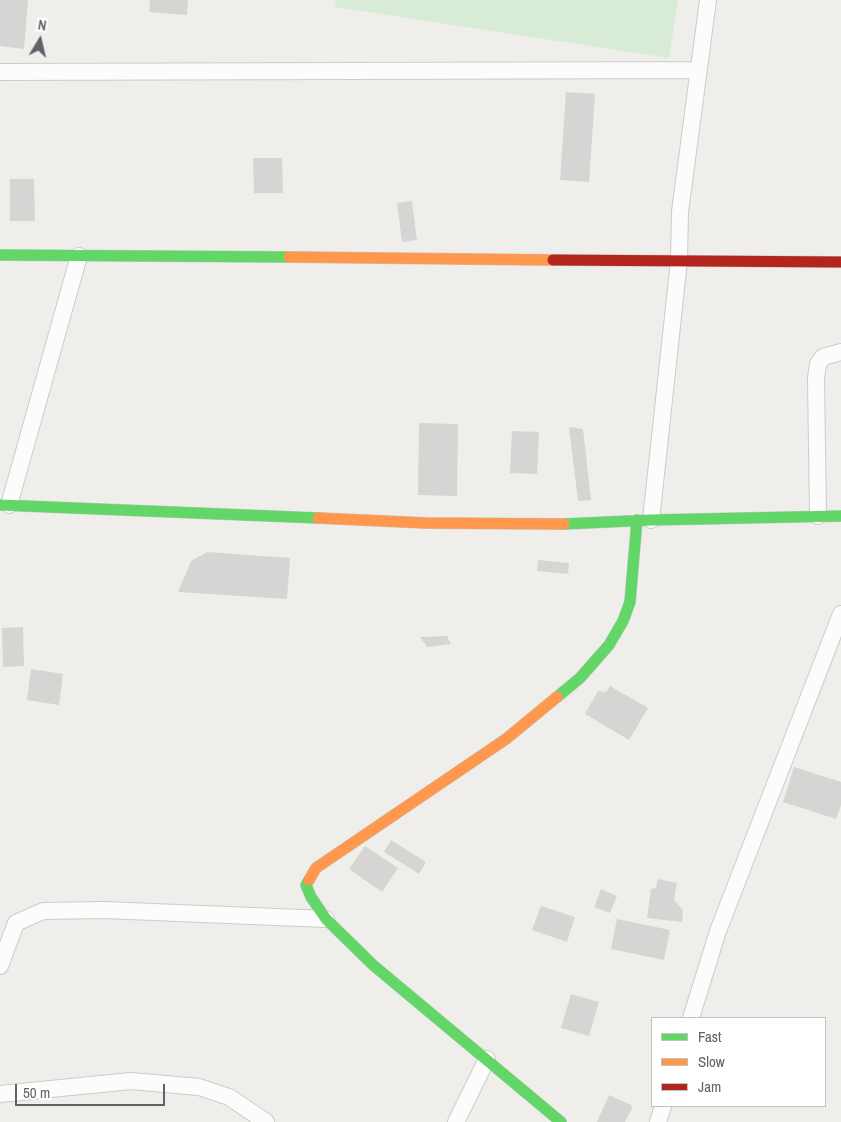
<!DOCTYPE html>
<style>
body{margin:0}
#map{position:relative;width:841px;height:1122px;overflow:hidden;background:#efeeea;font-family:"Archivo Narrow",sans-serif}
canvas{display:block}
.legend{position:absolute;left:651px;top:1017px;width:175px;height:90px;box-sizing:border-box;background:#fff;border:1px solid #bfc1c3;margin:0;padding:6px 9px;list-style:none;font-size:15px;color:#5f6368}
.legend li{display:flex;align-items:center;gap:10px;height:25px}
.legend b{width:25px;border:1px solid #bfc1c3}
.north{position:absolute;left:15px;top:15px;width:50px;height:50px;-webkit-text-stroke:4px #fff;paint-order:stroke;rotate:9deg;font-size:14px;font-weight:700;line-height:20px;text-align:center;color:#5f6368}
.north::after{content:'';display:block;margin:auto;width:18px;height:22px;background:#5f6368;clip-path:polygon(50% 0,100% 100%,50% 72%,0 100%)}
.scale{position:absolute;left:15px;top:1084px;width:150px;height:22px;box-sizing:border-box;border:2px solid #5f6368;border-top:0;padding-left:6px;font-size:15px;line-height:18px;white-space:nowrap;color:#5f6368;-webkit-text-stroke:4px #fff;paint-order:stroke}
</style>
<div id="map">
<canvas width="841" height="1122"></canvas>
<ul class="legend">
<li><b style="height:6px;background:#63d668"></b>Fast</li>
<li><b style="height:6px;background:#ff974d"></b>Slow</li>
<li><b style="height:6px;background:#b3261e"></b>Jam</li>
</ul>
<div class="north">N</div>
<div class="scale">50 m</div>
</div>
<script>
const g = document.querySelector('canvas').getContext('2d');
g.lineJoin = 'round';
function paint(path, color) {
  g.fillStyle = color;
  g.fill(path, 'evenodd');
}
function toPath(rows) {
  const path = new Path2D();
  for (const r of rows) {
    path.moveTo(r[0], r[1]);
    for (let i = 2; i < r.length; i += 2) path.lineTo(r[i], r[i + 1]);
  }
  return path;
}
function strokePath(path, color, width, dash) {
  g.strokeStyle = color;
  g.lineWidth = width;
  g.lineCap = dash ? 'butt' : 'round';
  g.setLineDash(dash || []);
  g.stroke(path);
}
paint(toPath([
 [336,0,678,0,669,58,335,7]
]), '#d8ebd6');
paint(toPath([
 [0,0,28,0,24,49,0,46],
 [150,0,188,0,187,15,149,12],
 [566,92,595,94,589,182,560,180],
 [253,158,282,158,283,193,254,193],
 [10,179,34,179,35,221,10,221],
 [412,201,417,240,402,242,397,203],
 [419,423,458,424,457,496,418,495],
 [569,427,583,429,591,500,578,501],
 [512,431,539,432,537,474,510,473],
 [207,552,290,558,287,599,178,592,191,561],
 [538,560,569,563,568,574,537,571],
 [23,627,24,666,3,667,2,628],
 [447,636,451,644,427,647,420,637],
 [31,669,63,674,59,705,27,700],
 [610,686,648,708,629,740,585,714,598,691,606,692],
 [794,767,841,782,841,805,836,819,783,802],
 [391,840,426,862,419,874,384,852],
 [365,846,398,868,382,892,349,869],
 [658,879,677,883,674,900,683,910,682,922,647,918,651,889,656,888],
 [601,889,617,896,610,913,594,907],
 [541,906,575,917,567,942,532,930],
 [617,919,670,930,664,960,611,949],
 [571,994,599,1002,589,1036,561,1028],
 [609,1095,633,1106,625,1122,597,1122]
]), '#d6d5d3');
const street = toPath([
 [0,72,698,70],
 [9,505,79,256],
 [818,516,816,378,818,364,823,357,841,352],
 [651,520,679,261,680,212,708,0],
 [0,966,16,923,43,911,104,910,326,919],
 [691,1018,718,931,841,614],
 [0,1094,131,1081,199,1087,229,1097,266,1122],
 [456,1122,487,1059],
 [658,1122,663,1106]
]);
const fast = toPath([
 [0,255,289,257],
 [0,505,318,518],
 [564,524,651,520,841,516],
 [557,697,580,678,609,645,623,621,630,602,637,520],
 [309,880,306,885,311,897,326,919,373,965,561,1122]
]);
const slow = toPath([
 [289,257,553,260],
 [318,518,426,523,564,524],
 [309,880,316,868,506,739,557,697]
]);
const jam = toPath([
 [553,260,841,262]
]);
strokePath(street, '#cbcccc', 18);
strokePath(fast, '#cacacb', 12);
strokePath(slow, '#cacacb', 12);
strokePath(jam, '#cacacb', 12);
strokePath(street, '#fdfcfc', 16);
strokePath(fast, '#63d668', 11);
strokePath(slow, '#ff974d', 11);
strokePath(jam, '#b3261e', 11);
</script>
